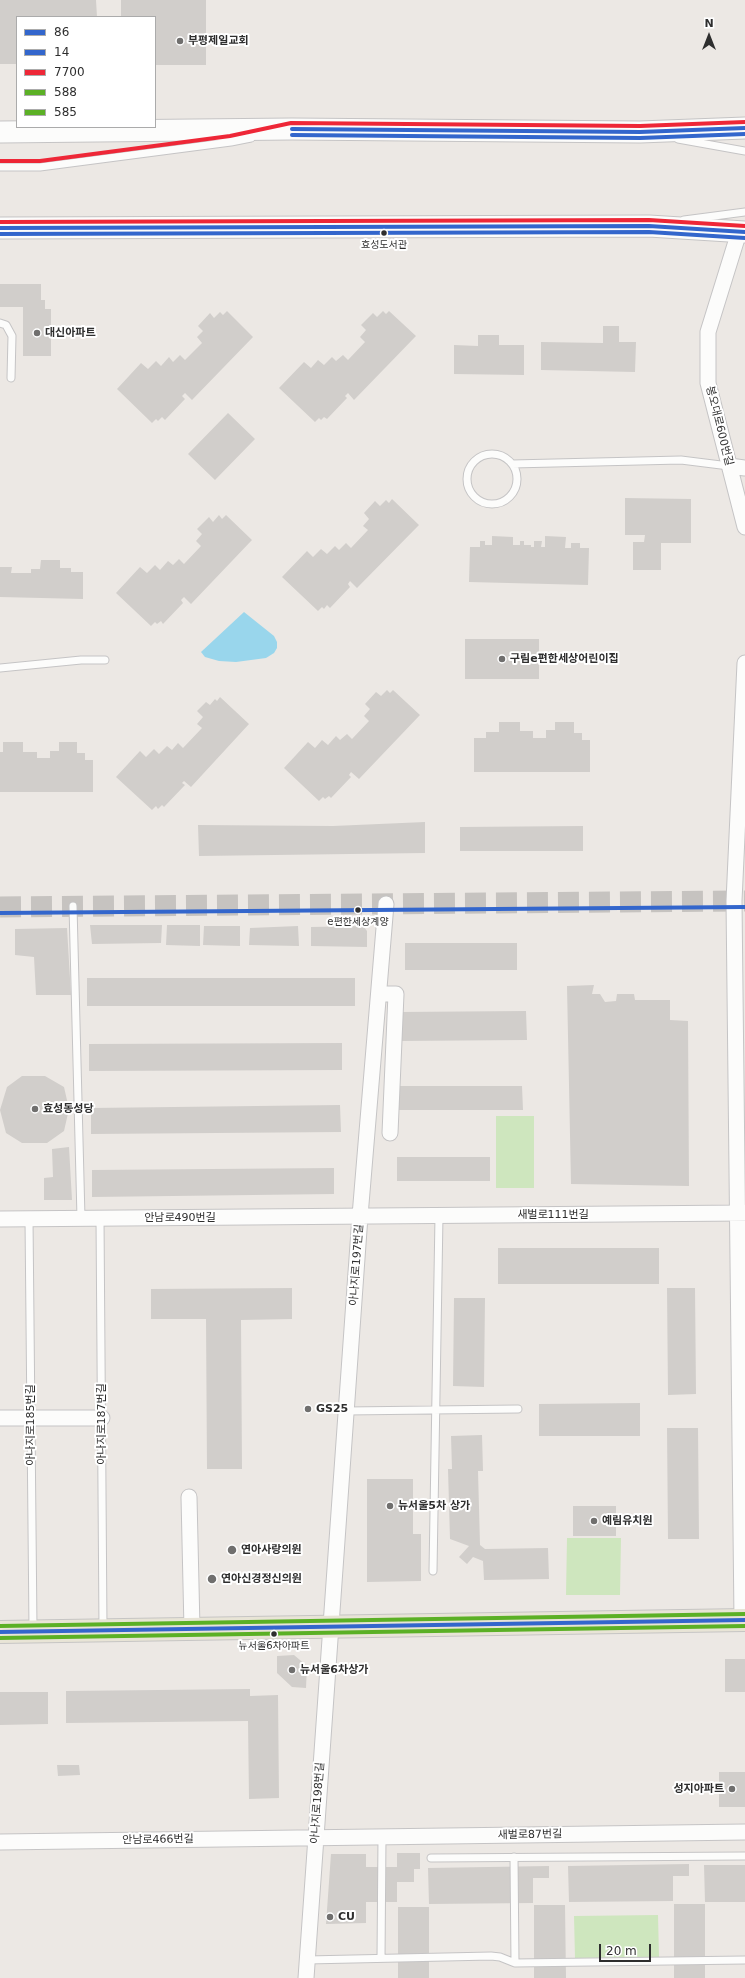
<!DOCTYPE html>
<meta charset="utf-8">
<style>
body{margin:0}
#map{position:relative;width:745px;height:1978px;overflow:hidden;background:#ece8e4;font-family:"DejaVu Sans",sans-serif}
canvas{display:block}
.legend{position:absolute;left:16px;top:16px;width:140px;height:112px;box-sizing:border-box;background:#fff;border:1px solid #ababab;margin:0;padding:5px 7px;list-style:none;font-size:12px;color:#2e2e2e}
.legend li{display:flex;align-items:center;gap:8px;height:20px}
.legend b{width:20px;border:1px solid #ababab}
.north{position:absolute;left:689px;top:16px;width:40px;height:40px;-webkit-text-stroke:3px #fff;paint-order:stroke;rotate:0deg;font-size:11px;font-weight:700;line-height:16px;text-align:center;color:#2e2e2e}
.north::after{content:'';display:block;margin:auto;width:14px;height:18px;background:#2e2e2e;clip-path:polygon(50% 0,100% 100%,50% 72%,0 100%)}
.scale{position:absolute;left:599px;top:1944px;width:52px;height:18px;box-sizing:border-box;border:2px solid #2e2e2e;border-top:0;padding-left:5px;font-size:12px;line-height:14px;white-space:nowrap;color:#2e2e2e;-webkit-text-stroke:3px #fff;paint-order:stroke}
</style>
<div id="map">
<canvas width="745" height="1978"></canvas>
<ul class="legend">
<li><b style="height:5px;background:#36c"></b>86</li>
<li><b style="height:5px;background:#36c"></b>14</li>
<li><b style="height:5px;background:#ee2737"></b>7700</li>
<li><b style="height:5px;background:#5bb025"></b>588</li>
<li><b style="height:5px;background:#5bb025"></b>585</li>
</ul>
<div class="north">N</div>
<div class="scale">20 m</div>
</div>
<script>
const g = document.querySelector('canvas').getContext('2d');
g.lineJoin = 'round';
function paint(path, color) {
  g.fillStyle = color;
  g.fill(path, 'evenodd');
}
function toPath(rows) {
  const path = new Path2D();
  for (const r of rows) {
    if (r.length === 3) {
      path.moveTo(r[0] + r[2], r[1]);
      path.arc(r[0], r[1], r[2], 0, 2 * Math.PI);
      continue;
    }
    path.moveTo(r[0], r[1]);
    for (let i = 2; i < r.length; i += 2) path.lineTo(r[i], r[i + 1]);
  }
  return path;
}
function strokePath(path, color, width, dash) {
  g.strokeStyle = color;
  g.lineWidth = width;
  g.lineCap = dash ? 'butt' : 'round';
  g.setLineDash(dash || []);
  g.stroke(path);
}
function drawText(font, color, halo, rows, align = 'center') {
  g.font = font + ' "DejaVu Sans","Noto Sans KR",sans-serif';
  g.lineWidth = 4;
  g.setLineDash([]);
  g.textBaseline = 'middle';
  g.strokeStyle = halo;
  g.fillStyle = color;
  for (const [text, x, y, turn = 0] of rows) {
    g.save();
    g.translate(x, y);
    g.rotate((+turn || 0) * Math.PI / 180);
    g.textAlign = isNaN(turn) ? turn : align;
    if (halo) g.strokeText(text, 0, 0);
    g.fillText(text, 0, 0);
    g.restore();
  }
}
paint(toPath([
 [496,1116,534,1116,534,1188,496,1188],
 [567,1538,621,1538,620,1595,566,1595],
 [658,1915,659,1957,575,1958,574,1916]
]), '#cee6be');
paint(toPath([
 [244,612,274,636,277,642,277,648,274,653,266,658,236,662,219,661,205,657,201,652]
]), '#99d6ec');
paint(toPath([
 [0,0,96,0,97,17,17,17,17,64,0,64],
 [121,0,206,0,206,65,155,65,155,17,121,17],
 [0,284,41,284,41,300,45,300,45,309,51,309,51,356,23,356,23,307,0,307],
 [227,311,253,337,192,400,185,393,182,396,185,399,165,420,162,417,158,421,156,419,152,423,117,389,141,363,148,369,156,361,161,366,169,357,173,362,180,355,185,360,202,343,197,337,203,331,198,326,210,313,214,318,220,312,223,315],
 [383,311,386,314,389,311,416,336,354,400,348,393,345,396,347,398,327,419,324,417,321,420,319,418,315,422,279,388,304,362,311,368,318,360,324,365,332,357,336,361,343,355,348,360,365,342,360,337,366,330,361,325,373,313,377,317],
 [603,326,619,326,619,342,636,342,635,372,541,370,541,342,603,343],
 [478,335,499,335,499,345,524,345,524,375,454,374,454,345,478,346],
 [228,413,255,439,215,480,188,454],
 [625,498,691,499,691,543,661,543,661,570,633,570,633,542,644,542,645,535,625,535],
 [392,499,419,525,357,588,350,581,348,584,350,587,330,608,327,605,324,609,322,607,318,611,282,577,307,551,313,557,321,549,327,554,335,546,339,550,346,543,351,548,368,530,363,526,369,519,364,513,375,501,380,506,386,500,389,503],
 [219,515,222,519,226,515,252,540,191,604,184,597,181,600,183,603,163,624,161,621,157,624,155,622,151,626,116,593,140,567,147,573,155,565,160,570,168,561,173,565,179,559,184,564,201,546,196,541,202,534,197,529,209,517,213,522],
 [492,536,513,537,513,545,520,545,520,541,524,541,524,545,531,545,531,547,534,547,534,541,542,541,541,547,545,547,545,536,566,537,565,548,571,548,571,543,580,543,580,548,589,548,588,585,469,582,470,547,480,547,480,541,485,541,485,545,492,545],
 [41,560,60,560,60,568,71,568,71,572,83,572,83,599,0,597,0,567,12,567,11,573,31,573,31,569,40,569],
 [465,639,539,639,539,679,465,679],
 [387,690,390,693,393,690,420,715,359,779,351,772,349,775,351,777,331,798,329,796,325,799,323,797,319,801,284,768,308,742,315,748,322,740,328,745,336,736,340,740,347,734,352,739,369,721,364,716,370,709,365,704,376,692,381,696],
 [220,697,249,724,191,787,184,781,182,783,185,785,164,807,162,805,158,809,156,806,152,810,116,777,140,751,146,757,154,749,159,754,167,746,172,750,178,743,183,748,202,728,197,724,203,717,197,711,206,702,210,705,215,699,217,701],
 [499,722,520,722,520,731,533,731,533,738,546,738,546,730,555,730,555,722,574,722,574,733,582,733,582,740,590,740,590,772,474,772,474,738,486,738,486,732,499,732],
 [3,742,23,742,23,752,37,752,37,758,50,758,50,751,59,751,59,742,77,742,77,753,85,753,85,760,93,760,93,792,0,792,0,752,3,752],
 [425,822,425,853,199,856,198,825,333,826],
 [583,826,583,851,460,851,460,827],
 [90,925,162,925,161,943,92,944],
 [167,925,200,925,200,946,166,945],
 [204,926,240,926,240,946,203,945],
 [298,926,299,946,249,945,250,928],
 [363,926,367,931,367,947,311,946,311,927],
 [67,928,71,995,36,995,34,957,15,955,15,929],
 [405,943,517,943,517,970,405,970],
 [87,978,355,978,355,1006,87,1006],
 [594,985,592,994,600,994,605,1002,616,1001,617,994,634,994,635,1000,670,1000,670,1020,688,1021,689,1186,571,1184,567,986],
 [526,1011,527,1040,399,1041,399,1012],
 [342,1043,342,1070,89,1071,89,1044],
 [22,1076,45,1076,64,1087,69,1109,64,1131,47,1143,22,1143,6,1133,0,1110,7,1087],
 [397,1086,522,1086,523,1110,397,1110],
 [340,1105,341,1132,91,1134,91,1108],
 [69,1147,72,1200,44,1200,44,1178,53,1177,52,1149],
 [397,1157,490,1157,490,1181,397,1181],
 [334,1168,334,1194,92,1197,92,1170],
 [498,1248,659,1248,659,1284,498,1284],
 [292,1288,292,1319,241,1320,242,1469,207,1469,206,1319,151,1319,151,1289],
 [667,1288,695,1288,696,1394,668,1395],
 [454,1298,485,1298,484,1387,453,1386],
 [640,1403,640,1436,539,1436,539,1404],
 [667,1428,698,1428,699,1539,668,1539],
 [482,1435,483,1471,478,1471,480,1545,485,1549,548,1548,549,1579,484,1580,483,1561,473,1557,467,1564,459,1557,469,1546,450,1539,448,1469,452,1469,451,1436],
 [367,1479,413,1479,413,1534,421,1534,421,1581,367,1582],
 [573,1506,616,1506,616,1536,573,1536],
 [294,1655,307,1666,306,1688,292,1687,277,1673,277,1656],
 [725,1659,745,1659,745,1692,725,1692],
 [250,1689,250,1696,278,1695,279,1798,249,1799,248,1721,66,1723,66,1691],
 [0,1692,48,1692,48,1724,0,1725],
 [57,1765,79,1765,80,1775,58,1776],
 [719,1772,745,1772,745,1807,719,1807],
 [397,1853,420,1853,420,1869,414,1869,414,1882,397,1882,397,1902,366,1902,366,1923,326,1924,331,1854,366,1854,366,1867,397,1867],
 [689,1864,689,1876,673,1876,673,1901,569,1902,568,1866],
 [704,1865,745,1865,745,1902,705,1902],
 [549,1866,549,1878,533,1878,533,1903,429,1904,428,1868],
 [674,1904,705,1904,705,1978,674,1978],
 [534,1905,565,1905,566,1978,534,1978],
 [398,1907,429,1907,429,1978,398,1978]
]), '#d1cecb');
strokePath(toPath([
 [0,907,745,901]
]), '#c6c3c0', 21, [21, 10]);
const lane = toPath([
 [678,139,745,151],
 [0,167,40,167,231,142,251,138],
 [684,220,745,212],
 [0,323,6,325,12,336,11,378],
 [492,479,25],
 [512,464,681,460,729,466],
 [0,668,81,660,105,660],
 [73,906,81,1218],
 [100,1218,103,1628],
 [29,1219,33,1629],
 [346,1411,518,1409],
 [433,1571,439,1216],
 [514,1857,515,1963],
 [431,1858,745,1856],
 [381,1958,382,1837],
 [307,1960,491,1956,500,1957,515,1963,745,1960]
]);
const street = toPath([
 [739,232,708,332,708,383,745,527],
 [730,466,745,468],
 [379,994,396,994,390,1133],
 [0,1219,745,1213],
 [0,1418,102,1418],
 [189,1497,192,1629],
 [742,1620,734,901,745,663],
 [0,1842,745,1832],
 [306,1978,360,1216,386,904]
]);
const secondary = toPath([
 [0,132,292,129,640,132,745,128],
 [0,228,649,226,745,232]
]);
const primary = toPath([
 [0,1632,745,1620]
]);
strokePath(lane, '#c5c4c5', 9);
strokePath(street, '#c5c4c5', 17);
strokePath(secondary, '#c5c4c5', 23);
strokePath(primary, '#c6c5c4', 24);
strokePath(lane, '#fcfcfb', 7);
strokePath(street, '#fcfcfb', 15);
strokePath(secondary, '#fcfcfb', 21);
strokePath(primary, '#e8e4d6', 22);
strokePath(toPath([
 [292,129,640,132,745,128],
 [0,228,649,226,745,232],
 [0,1632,745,1620]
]), '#36c', 4);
strokePath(toPath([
 [292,135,640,138,745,134],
 [0,234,649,232,745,238],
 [0,913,745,907]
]), '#36c', 4);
strokePath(toPath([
 [0,161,40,161,230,136,291,123,640,126,745,122],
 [0,222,649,220,745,226]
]), '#ee2737', 4);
strokePath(toPath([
 [0,1638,745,1626]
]), '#5bb025', 4);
strokePath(toPath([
 [0,1626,745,1614]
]), '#5bb025', 4);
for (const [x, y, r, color] of [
 [180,41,4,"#706f6e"],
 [384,233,3.5,"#2e2e2e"],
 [37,333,4,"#706f6e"],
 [502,659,4,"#706f6e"],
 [358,910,3.5,"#2e2e2e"],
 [35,1109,4,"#706f6e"],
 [308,1409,4,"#706f6e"],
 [390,1506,4,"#706f6e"],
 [594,1521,4,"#706f6e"],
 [232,1550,5,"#706f6e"],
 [212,1579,5,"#706f6e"],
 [274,1634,3.5,"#2e2e2e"],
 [292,1670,4,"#706f6e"],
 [732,1789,4,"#706f6e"],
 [330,1917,4,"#706f6e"]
]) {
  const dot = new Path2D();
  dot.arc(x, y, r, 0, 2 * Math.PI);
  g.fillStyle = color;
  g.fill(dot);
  strokePath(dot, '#fff', 1.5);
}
drawText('10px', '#2e2e2e', '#fff', [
 ["효성도서관",384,245],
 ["e편한세상계양",358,922],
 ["뉴서울6차아파트",274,1646]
]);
drawText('bold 11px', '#2e2e2e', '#fff', [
 ["부평제일교회",188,41],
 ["대신아파트",45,333],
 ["구림e편한세상어린이집",510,659],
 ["효성동성당",43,1109],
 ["GS25",316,1409],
 ["뉴서울5차 상가",398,1506],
 ["예림유치원",602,1521],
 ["연아사랑의원",241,1550],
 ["연아신경정신의원",221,1579],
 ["뉴서울6차상가",300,1670],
 ["성지아파트",724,1789,"right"],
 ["CU",338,1917]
], 'left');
drawText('11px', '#2e2e2e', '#fff', [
 ["봉오대로600번길",719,426,76],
 ["새벌로111번길",553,1215],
 ["안남로490번길",180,1218],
 ["아나지로197번길",357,1265,-86],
 ["아나지로187번길",102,1424,-90],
 ["아나지로185번길",31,1425,-90],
 ["아나지로198번길",318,1803,-86],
 ["새벌로87번길",530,1835,-1],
 ["안남로466번길",158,1840,-1]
]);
</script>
